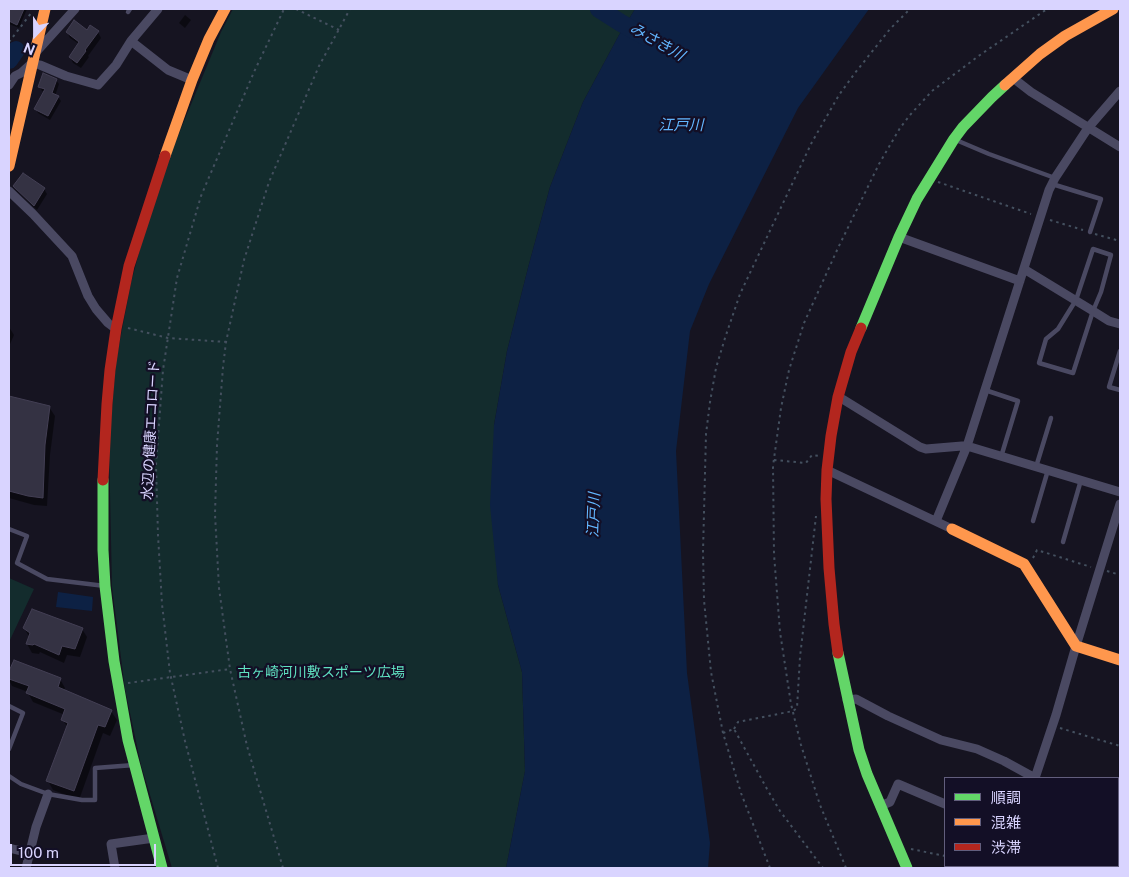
<!DOCTYPE html>
<meta charset="utf-8">
<style>
body{margin:0}
#map{position:relative;width:1129px;height:877px;overflow:hidden;background:#161421;font-family:"Public Sans","Noto Sans JP",sans-serif}
canvas{display:block}
.frame{position:absolute;inset:0;border:10px solid #d9d4ff;pointer-events:none}
.legend{position:absolute;left:944px;top:777px;width:175px;height:90px;box-sizing:border-box;background:#130f26;border:1px solid #625e7d;margin:0;padding:6px 9px;list-style:none;font-size:15px;color:#d9d4ff}
.legend li{display:flex;align-items:center;gap:10px;height:25px}
.legend b{width:25px;border:1px solid #625e7d}
.north{position:absolute;left:10px;top:10px;width:50px;height:50px;-webkit-text-stroke:4px #130f26;paint-order:stroke;rotate:202deg;font-size:14px;font-weight:700;line-height:20px;text-align:center;color:#d9d4ff}
.north::after{content:'';display:block;margin:auto;width:18px;height:22px;background:#d9d4ff;clip-path:polygon(50% 0,100% 100%,50% 72%,0 100%)}
.scale{position:absolute;left:10px;top:844px;width:146px;height:22px;box-sizing:border-box;border:2px solid #d9d4ff;border-top:0;padding-left:6px;font-size:15px;line-height:18px;white-space:nowrap;color:#d9d4ff;-webkit-text-stroke:4px #130f26;paint-order:stroke}
</style>
<div id="map">
<canvas width="1129" height="877"></canvas>
<div class="frame"></div>
<ul class="legend">
<li><b style="height:6px;background:#63d668"></b>順調</li>
<li><b style="height:6px;background:#ff974d"></b>混雑</li>
<li><b style="height:6px;background:#b3261e"></b>渋滞</li>
</ul>
<div class="north">N</div>
<div class="scale">100 m</div>
</div>
<script>
const g = document.querySelector('canvas').getContext('2d');
g.lineJoin = 'round';
function paint(path, color) {
  g.fillStyle = color;
  g.fill(path, 'evenodd');
}
function toPath(rows) {
  const path = new Path2D();
  for (const r of rows) {
    path.moveTo(r[0], r[1]);
    for (let i = 2; i < r.length; i += 2) path.lineTo(r[i], r[i + 1]);
  }
  return path;
}
function strokePath(path, color, width, dash) {
  g.strokeStyle = color;
  g.lineWidth = width;
  g.lineCap = dash ? 'butt' : 'round';
  g.setLineDash(dash || []);
  g.stroke(path);
}
function drawText(font, color, halo, rows, align = 'center') {
  g.font = font + ' "Public Sans","Noto Sans JP",sans-serif';
  g.lineWidth = 4.5;
  g.setLineDash([]);
  g.textBaseline = 'middle';
  g.strokeStyle = halo;
  g.fillStyle = color;
  for (const [text, x, y, turn = 0] of rows) {
    g.save();
    g.translate(x, y);
    g.rotate((+turn || 0) * Math.PI / 180);
    g.textAlign = isNaN(turn) ? turn : align;
    if (halo) g.strokeText(text, 0, 0);
    g.fillText(text, 0, 0);
    g.restore();
  }
}
paint(toPath([
 [233,9,635,9,619,35,583,102,550,187,529,264,507,351,494,425,498,585,522,672,525,771,506,868,172,868,141,765,125,689,112,587,109,445,116,361,131,283,141,245,168,160,221,32],
 [9,578,34,589,9,642]
]), '#132c2d');
paint(toPath([
 [635,9,869,9,798,108,709,284,690,331,676,451,687,673,710,843,708,868,506,868,525,771,522,672,498,585,490,505,494,425,507,351,529,264,550,187,583,102,619,35],
 [58,592,93,597,92,611,56,607]
]), '#0d2144');
paint(toPath([
 [9,9,27,9,19,28,9,24],
 [185,15,191,20,185,28,179,23],
 [87,31,98,32,101,38,88,56,89,57,81,68,73,63,70,57,79,44,70,38,67,32],
 [56,80,59,84,55,96,58,97,61,101,50,120,38,113,36,109,45,92,42,91,40,87],
 [14,186,44,189,47,194,37,210,17,191],
 [9,327,14,335,10,344,9,343],
 [9,398,49,407,55,416,50,455,47,506,34,505,9,498],
 [24,628,82,629,87,637,80,657,67,655,64,663,40,652,39,654,32,653,27,644,30,638],
 [15,661,60,679,65,688,64,691,111,711,117,720,110,736,103,733,79,800,53,790,48,781,68,728,63,720,65,715,33,702,28,693,28,692,12,686,9,680,9,674]
]), '#0007');
strokePath(toPath([
 [599,9,621,23,646,37],
 [9,60,16,50]
]), '#0d2144', 18);
const building = toPath([
 [9,9,24,9,17,25,9,21,9,9],
 [74,20,87,30,90,25,99,31,85,50,86,51,77,63,69,57,79,42,66,32,74,20],
 [43,73,57,79,52,93,59,96,48,116,34,109,45,89,38,87,43,73],
 [23,173,45,188,34,206,13,186,23,173],
 [9,396,50,406,45,445,43,498,28,496,9,491,9,396],
 [32,609,83,628,75,649,62,646,59,655,34,644,33,645,26,644,30,633,23,628,32,609],
 [14,660,61,678,58,687,112,710,105,727,98,725,74,791,46,781,68,723,61,720,65,709,26,693,29,686,9,679,9,671,14,660]
]);
paint(building, '#343243');
strokePath(building, '#433f54', 1);
strokePath(toPath([
 [296,9,339,30],
 [9,42,32,12],
 [938,182,1031,214],
 [1050,220,1083,230],
 [1095,234,1120,241],
 [128,328,168,338,226,342],
 [774,460,806,463,812,455,820,456],
 [1033,558,1037,550,1091,567],
 [1107,571,1120,575],
 [128,683,230,669],
 [1060,728,1120,746],
 [734,729,738,722,793,711,797,708,800,657,816,516],
 [723,733,734,729,767,789,780,811,823,868],
 [911,849,945,856],
 [979,866,989,868],
 [218,868,185,741,170,673,162,604,158,535,156,465,163,370,177,278,201,196,254,72,284,9],
 [283,868,247,746,230,669,219,588,215,514,217,445,223,367,226,342,244,260,269,182,319,66,350,9],
 [770,868,741,793,723,733,711,672,704,600,703,552,706,434,710,402,716,368,725,338,740,294,812,142,839,95,855,73,890,29,910,9],
 [846,868,820,805,801,745,791,704,780,632,774,554,773,466,781,408,789,370,804,323,838,248,879,164,900,128,910,115,932,91,980,55,1047,9]
]), '#44505f', 2, [2.5, 4]);
strokePath(toPath([
 [128,12,130,9],
 [956,140,989,154,1055,178],
 [1052,184,1101,199,1090,232],
 [1093,249,1111,255,1101,292,1093,311,1073,373,1039,363,1046,339,1058,329,1076,300,1093,249],
 [1120,351,1109,387,1120,390],
 [985,390,1018,401,1001,457],
 [1036,467,1051,418],
 [1033,521,1048,470],
 [9,529,27,536,17,563,47,579,105,586],
 [1063,542,1081,480],
 [9,706,23,713,9,749],
 [9,776,21,784,48,794,82,800,95,800,95,768,134,765]
]), '#4a4962', 4.5);
strokePath(toPath([
 [131,41,158,9],
 [37,51,75,9],
 [1013,78,1031,92,1120,147],
 [9,85,15,76,21,73,32,63,40,65,66,76,98,85,116,65,131,41,168,70,192,80],
 [9,191,33,214,72,256,88,296,96,309,108,323,116,329],
 [899,237,1020,281],
 [1024,269,1093,311,1109,321,1120,324],
 [838,397,844,400,920,447,926,449,962,446,967,446,1120,492],
 [827,470,952,529],
 [936,521,967,446,1049,190,1055,178,1088,128,1120,91],
 [847,700,856,699,888,716,941,740,977,749,1004,761,1035,778],
 [1035,778,1056,715,1076,646,1120,504],
 [880,806,890,802,898,784,945,804],
 [1118,822,1120,824],
 [9,848,29,853],
 [1019,866,1019,868],
 [26,868,36,827,48,794],
 [115,868,111,844,154,838]
]), '#4a4962', 9);
strokePath(toPath([
 [861,328,899,237,917,199,954,139,963,127,992,97,1005,85],
 [103,480,103,550,105,586,114,661,128,740,162,868],
 [838,653,859,750,867,774,907,868]
]), '#63d668', 11);
strokePath(toPath([
 [1005,85,1040,54,1065,36,1113,9],
 [165,156,192,80,209,39,225,9],
 [9,166,45,9],
 [952,529,1024,564,1076,646,1120,660]
]), '#ff974d', 11);
strokePath(toPath([
 [103,480,107,404,110,370,116,329,129,266,165,156],
 [838,653,834,624,829,568,826,499,827,470,831,436,838,397,851,352,861,328]
]), '#b3261e', 11);
drawText('14px', '#d9d4ff', '#130f26', [
 ["水辺の健康エコロード",151,430,-87]
]);
drawText('14px', '#5fe0c0', '#130f26', [
 ["古ヶ崎河川敷スポーツ広場",321,673]
]);
drawText('italic 15px', '#62b6ff', '#130f26', [
 ["みさき川",657,42,30],
 ["江戸川",681,125],
 ["江戸川",594,515,-88]
]);
</script>
